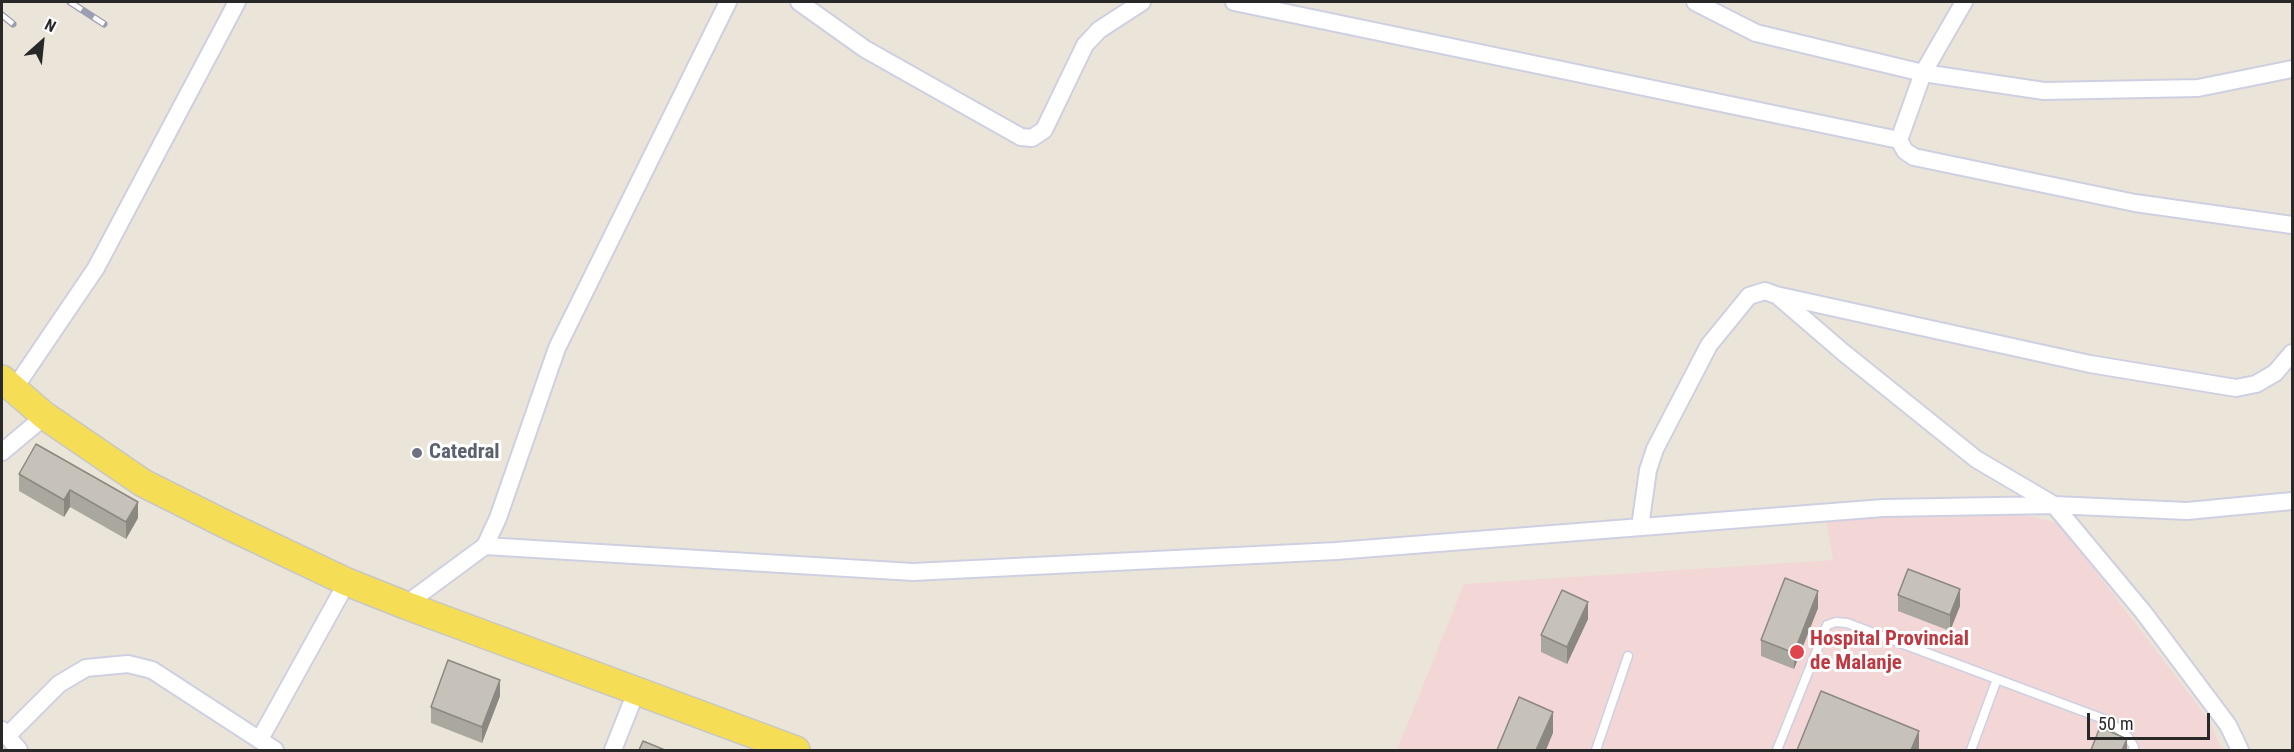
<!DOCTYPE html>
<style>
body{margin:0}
#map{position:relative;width:2294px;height:752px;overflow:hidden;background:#ebe5d9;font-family:"Roboto Condensed",sans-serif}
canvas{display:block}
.frame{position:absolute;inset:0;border:3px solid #282828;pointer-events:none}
.north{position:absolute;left:12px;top:12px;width:60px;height:60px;-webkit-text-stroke:4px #fff;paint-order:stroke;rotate:27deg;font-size:16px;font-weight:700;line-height:24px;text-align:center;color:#282828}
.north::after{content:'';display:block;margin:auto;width:21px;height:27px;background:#282828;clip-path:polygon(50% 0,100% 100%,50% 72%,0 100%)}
.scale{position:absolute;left:2087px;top:713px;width:123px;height:27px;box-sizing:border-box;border:3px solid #282828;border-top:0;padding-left:8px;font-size:18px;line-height:21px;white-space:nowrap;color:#282828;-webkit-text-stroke:4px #fff;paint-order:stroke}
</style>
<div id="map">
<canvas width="2294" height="752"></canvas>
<div class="frame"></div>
<div class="north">N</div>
<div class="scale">50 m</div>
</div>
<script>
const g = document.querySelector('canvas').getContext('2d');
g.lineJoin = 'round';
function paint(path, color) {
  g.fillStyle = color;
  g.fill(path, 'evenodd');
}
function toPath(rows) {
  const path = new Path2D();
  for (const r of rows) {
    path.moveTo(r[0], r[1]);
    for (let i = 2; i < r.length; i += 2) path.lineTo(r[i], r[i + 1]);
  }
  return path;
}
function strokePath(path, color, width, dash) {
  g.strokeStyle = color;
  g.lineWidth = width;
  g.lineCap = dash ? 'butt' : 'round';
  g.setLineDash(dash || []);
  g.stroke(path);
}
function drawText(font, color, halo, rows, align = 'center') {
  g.font = font + ' "Roboto Condensed",sans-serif';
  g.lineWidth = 6;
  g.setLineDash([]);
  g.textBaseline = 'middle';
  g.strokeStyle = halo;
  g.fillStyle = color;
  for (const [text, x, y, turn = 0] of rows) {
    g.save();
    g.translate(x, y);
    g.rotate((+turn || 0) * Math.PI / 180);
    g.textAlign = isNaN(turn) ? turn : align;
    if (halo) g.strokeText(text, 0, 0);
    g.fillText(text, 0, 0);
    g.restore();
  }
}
paint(toPath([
 [2022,514,2059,523,2209,720,2222,750,1397,750,1464,584,1833,560,1826,519]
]), '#f3d7d6');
const lane = toPath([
 [1596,750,1628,656],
 [1777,750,1827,625,1836,622,1847,623,2109,721,2128,737,2134,747,2133,750],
 [1971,750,1997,679]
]);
const street = toPath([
 [799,2,865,49,1021,137,1032,138,1044,130,1085,45,1099,30,1142,2],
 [1234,2,1899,140,1905,151,1914,157,2135,203,2292,225],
 [1695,2,1756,33,1923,73,2044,91,2198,88,2292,69],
 [1899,140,1923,73,1964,2],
 [1780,298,1844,353,1976,459,2054,505,2144,613,2228,725,2240,750],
 [14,389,96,268,237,2],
 [2,452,45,416],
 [1640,527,1648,470,1655,449,1709,345,1749,296,1765,291,1776,295,2090,364,2236,388,2256,384,2275,373,2292,353],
 [485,546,913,572,1336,551,1883,508,2054,505,2187,511,2292,501],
 [405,605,485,546,498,518,557,348,728,2],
 [2,730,19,750],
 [7,736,59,684,86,668,128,664,152,670,275,750],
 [260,739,347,582],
 [613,750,636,692]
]);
const primary = toPath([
 [2,379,45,416,143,483,229,526,347,582,405,605,796,750]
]);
strokePath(lane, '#ced0e2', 11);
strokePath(street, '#ced0e2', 20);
strokePath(primary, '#c7c7c7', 30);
strokePath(lane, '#fff', 8);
strokePath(street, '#fff', 16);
strokePath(primary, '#f5dd55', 27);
const rail = toPath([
 [70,2,104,24],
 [2,15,13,24]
]);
strokePath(rail, '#9c9db3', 7);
strokePath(rail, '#fff', 4.5, [14]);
paint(toPath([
 [36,444,138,518,126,539,70,507,64,517,19,491,19,474],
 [1898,595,1960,606,1950,631,1898,611],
 [1818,608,1794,669,1761,656,1761,640],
 [1588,619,1567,664,1541,652,1541,635],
 [500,696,482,743,431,723,431,707]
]), '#aaa79f');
paint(toPath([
 [70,490,70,507,64,517,64,500],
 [138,502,138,518,126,539,126,522],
 [1960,589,1960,606,1950,631,1950,615],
 [1818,591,1818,608,1794,669,1794,653],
 [1588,602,1588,619,1567,664,1567,647],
 [500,680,500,696,482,743,482,727],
 [1553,712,1553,733,1546,750,1536,750],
 [1919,731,1919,750,1911,750],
 [2127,739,2127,750,2122,750]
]), '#8b8882');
const building = toPath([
 [36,444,138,502,126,522,70,490,64,500,19,474,36,444],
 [1908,569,1960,589,1950,615,1898,595,1908,569],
 [1785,578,1818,591,1794,653,1761,640,1785,578],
 [1562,590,1588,602,1567,647,1541,635,1562,590],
 [448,660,500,680,482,727,431,707,448,660],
 [1821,691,1919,731,1911,750,1797,750,1821,691],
 [1519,697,1553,712,1536,750,1497,750,1519,697],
 [2100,727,2127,739,2122,750,2091,750,2100,727],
 [643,741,665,750,639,750,643,741]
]);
paint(building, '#c6c2b9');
strokePath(building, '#8b8882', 1.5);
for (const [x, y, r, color] of [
 [417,453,6,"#6b7280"],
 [1797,652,8,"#e0444e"]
]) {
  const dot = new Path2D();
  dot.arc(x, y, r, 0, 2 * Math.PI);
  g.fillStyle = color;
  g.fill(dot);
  strokePath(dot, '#fff', 2);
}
drawText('bold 21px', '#5b616d', '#fff', [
 ["Catedral",429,453]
], 'left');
drawText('bold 21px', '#be3a42', '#fff', [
 ["Hospital Provincial",1810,640],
 ["de Malanje",1810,664]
], 'left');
</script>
